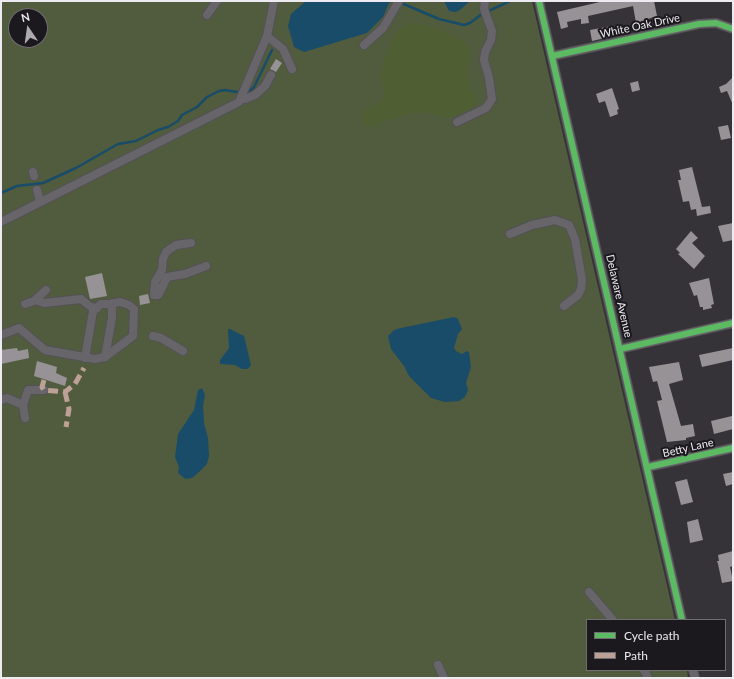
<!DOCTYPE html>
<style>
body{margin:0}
#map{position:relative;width:734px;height:679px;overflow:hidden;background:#353338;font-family:Lato,sans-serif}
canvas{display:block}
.frame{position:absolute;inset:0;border:2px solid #edeaf1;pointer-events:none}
.legend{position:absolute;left:586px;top:619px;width:140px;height:52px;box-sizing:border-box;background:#1c191e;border:1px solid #706d72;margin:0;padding:5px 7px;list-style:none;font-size:12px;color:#edeaf1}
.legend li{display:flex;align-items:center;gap:8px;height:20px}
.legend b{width:20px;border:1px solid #706d72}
.north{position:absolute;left:8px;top:8px;width:40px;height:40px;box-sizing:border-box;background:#1c191e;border:1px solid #706d72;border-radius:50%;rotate:347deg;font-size:11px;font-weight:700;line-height:16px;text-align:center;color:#edeaf1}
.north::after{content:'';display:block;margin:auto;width:14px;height:18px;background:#adaab0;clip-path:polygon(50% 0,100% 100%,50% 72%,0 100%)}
</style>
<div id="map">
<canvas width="734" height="679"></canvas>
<div class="frame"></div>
<ul class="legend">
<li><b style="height:5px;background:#5cba63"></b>Cycle path</li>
<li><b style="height:5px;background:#bda197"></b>Path</li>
</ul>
<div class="north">N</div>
</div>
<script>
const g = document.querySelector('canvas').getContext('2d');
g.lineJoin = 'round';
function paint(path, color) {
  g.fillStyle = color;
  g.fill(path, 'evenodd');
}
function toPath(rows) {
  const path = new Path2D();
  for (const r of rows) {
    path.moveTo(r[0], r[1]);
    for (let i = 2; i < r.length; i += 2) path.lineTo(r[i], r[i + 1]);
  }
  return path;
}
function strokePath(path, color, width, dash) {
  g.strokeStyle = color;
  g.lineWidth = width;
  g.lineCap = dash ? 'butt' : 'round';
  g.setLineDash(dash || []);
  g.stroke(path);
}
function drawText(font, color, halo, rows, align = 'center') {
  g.font = font + ' Lato,sans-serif';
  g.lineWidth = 4;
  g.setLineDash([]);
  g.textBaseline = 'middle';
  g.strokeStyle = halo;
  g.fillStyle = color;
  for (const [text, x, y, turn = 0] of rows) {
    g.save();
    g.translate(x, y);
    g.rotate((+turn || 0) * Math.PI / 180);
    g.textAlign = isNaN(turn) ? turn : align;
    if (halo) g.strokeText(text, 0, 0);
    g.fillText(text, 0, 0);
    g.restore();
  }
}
paint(toPath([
 [1,1,532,1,675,620,587,620,587,670,687,670,688,678,1,678],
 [16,16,40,16,40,40,16,40]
]), '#515c3e');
paint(toPath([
 [408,23,417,23,439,29,465,43,471,51,466,75,470,81,471,89,478,98,475,106,458,115,445,118,434,114,422,112,407,114,400,118,395,117,377,125,368,127,363,124,362,115,367,108,381,102,384,96,383,86,380,80,383,62,392,41,399,29]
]), '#505e33');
paint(toPath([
 [306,1,394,1,389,3,383,17,367,33,304,52,294,47,288,26,291,14],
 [444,1,470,1,460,10,455,12,449,11],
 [454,317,458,319,462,329,458,334,454,348,456,351,462,354,467,351,469,352,471,367,466,383,468,390,465,397,459,401,445,402,431,398,409,376,404,366,391,349,388,336,394,330,401,328],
 [228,329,230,329,244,336,251,365,248,369,242,369,235,365,220,364,220,360,229,348],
 [202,388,205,395,203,406,204,423,208,438,209,456,207,464,199,472,192,478,186,479,180,475,178,472,179,467,175,457,178,434,194,410,198,390]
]), '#184c69');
strokePath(toPath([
 [399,2,439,19,464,25,470,23,482,14,510,1],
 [1,193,17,186,43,183,76,168,118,144,136,141,158,130,168,127,178,121,182,115,197,107,207,97,219,91,225,90,237,92,248,92,254,87,272,50]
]), '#184c69', 2.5);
paint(toPath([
 [604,1,654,1,657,16,636,23,633,6,588,16,589,23,581,24,581,19,567,22,568,27,561,29,557,12],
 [612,26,614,36,592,41,590,30],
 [276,59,282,63,276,72,270,69],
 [733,77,733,105,727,91,721,93,719,87,726,84],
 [638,81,640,90,632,92,630,83],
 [612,88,619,109,617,110,618,114,610,117,605,101,599,103,596,94],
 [728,125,731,138,721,140,718,127],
 [692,167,702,207,710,206,711,213,697,216,696,209,691,210,689,201,683,202,678,180,681,180,679,170],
 [733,223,733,240,723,242,718,226],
 [691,231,698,238,692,243,705,256,694,269,678,254,680,253,676,249],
 [102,273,107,296,90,299,85,277],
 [709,278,714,304,711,305,712,308,703,310,703,307,700,307,697,295,694,296,689,283],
 [148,294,150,303,140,305,139,296],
 [17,348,18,351,28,349,29,358,1,364,1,350],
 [733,348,733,360,702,367,699,355],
 [37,361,57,367,56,373,67,378,65,386,34,376],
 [679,362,683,380,669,384,681,426,693,424,695,436,686,438,686,440,667,442,657,401,662,400,657,381,653,382,649,367],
 [732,416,733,429,714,434,711,421],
 [733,472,733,484,726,486,723,474],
 [687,479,693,502,681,505,675,482],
 [698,519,703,540,690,543,687,522],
 [733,551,733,566,730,567,733,581,722,583,718,564,717,561,719,561,718,555]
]), '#969295');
const minor = toPath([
 [539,1,682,620],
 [207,15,217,1],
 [267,36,283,49,292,69],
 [364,45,383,28,399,1],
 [552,56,699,24,716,23,733,29],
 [242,97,245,99,255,95,265,86,271,75],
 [457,122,486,108,492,99,489,78,484,60,485,52,491,40,492,31,484,9,485,1],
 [33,172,34,176],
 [37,190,40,202],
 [1,222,239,102,267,36,274,1],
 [510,234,532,225,555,220,569,225,575,239,582,280,581,289,578,295,564,306],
 [191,243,176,245,166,252,163,259,162,270,155,282,154,295,158,295,160,292,167,277,185,274,206,266],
 [36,300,44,303,81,299,91,307,97,308],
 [25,304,34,301,46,290],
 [1,335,19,328,45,350,95,359,105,357,133,336,134,309,129,305,120,302,110,304],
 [153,336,161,338,183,351],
 [620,349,733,323],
 [85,358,93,311,101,304,110,304,112,309,112,318,105,357],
 [1,400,7,398,23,405,25,418],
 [23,405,28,390,44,390],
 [648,467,733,448],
 [589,592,613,620],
 [438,665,444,678],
 [644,670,648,678],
 [693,670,695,678]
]);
strokePath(minor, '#535156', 10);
strokePath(minor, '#67656a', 8);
strokePath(toPath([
 [44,380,42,387,44,390,65,392,75,384,84,368],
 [65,392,69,409,66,427]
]), '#bda197', 5, [10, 5]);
strokePath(toPath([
 [539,1,682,620],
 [552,56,699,24,716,23,733,29],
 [620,349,733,323],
 [648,467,733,448]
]), '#5cba63', 6);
drawText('11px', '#edeaf1', '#1c191e', [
 ["White Oak Drive",640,26,-12],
 ["Delaware Avenue",619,296,77],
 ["Betty Lane",688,448,-13]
]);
</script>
